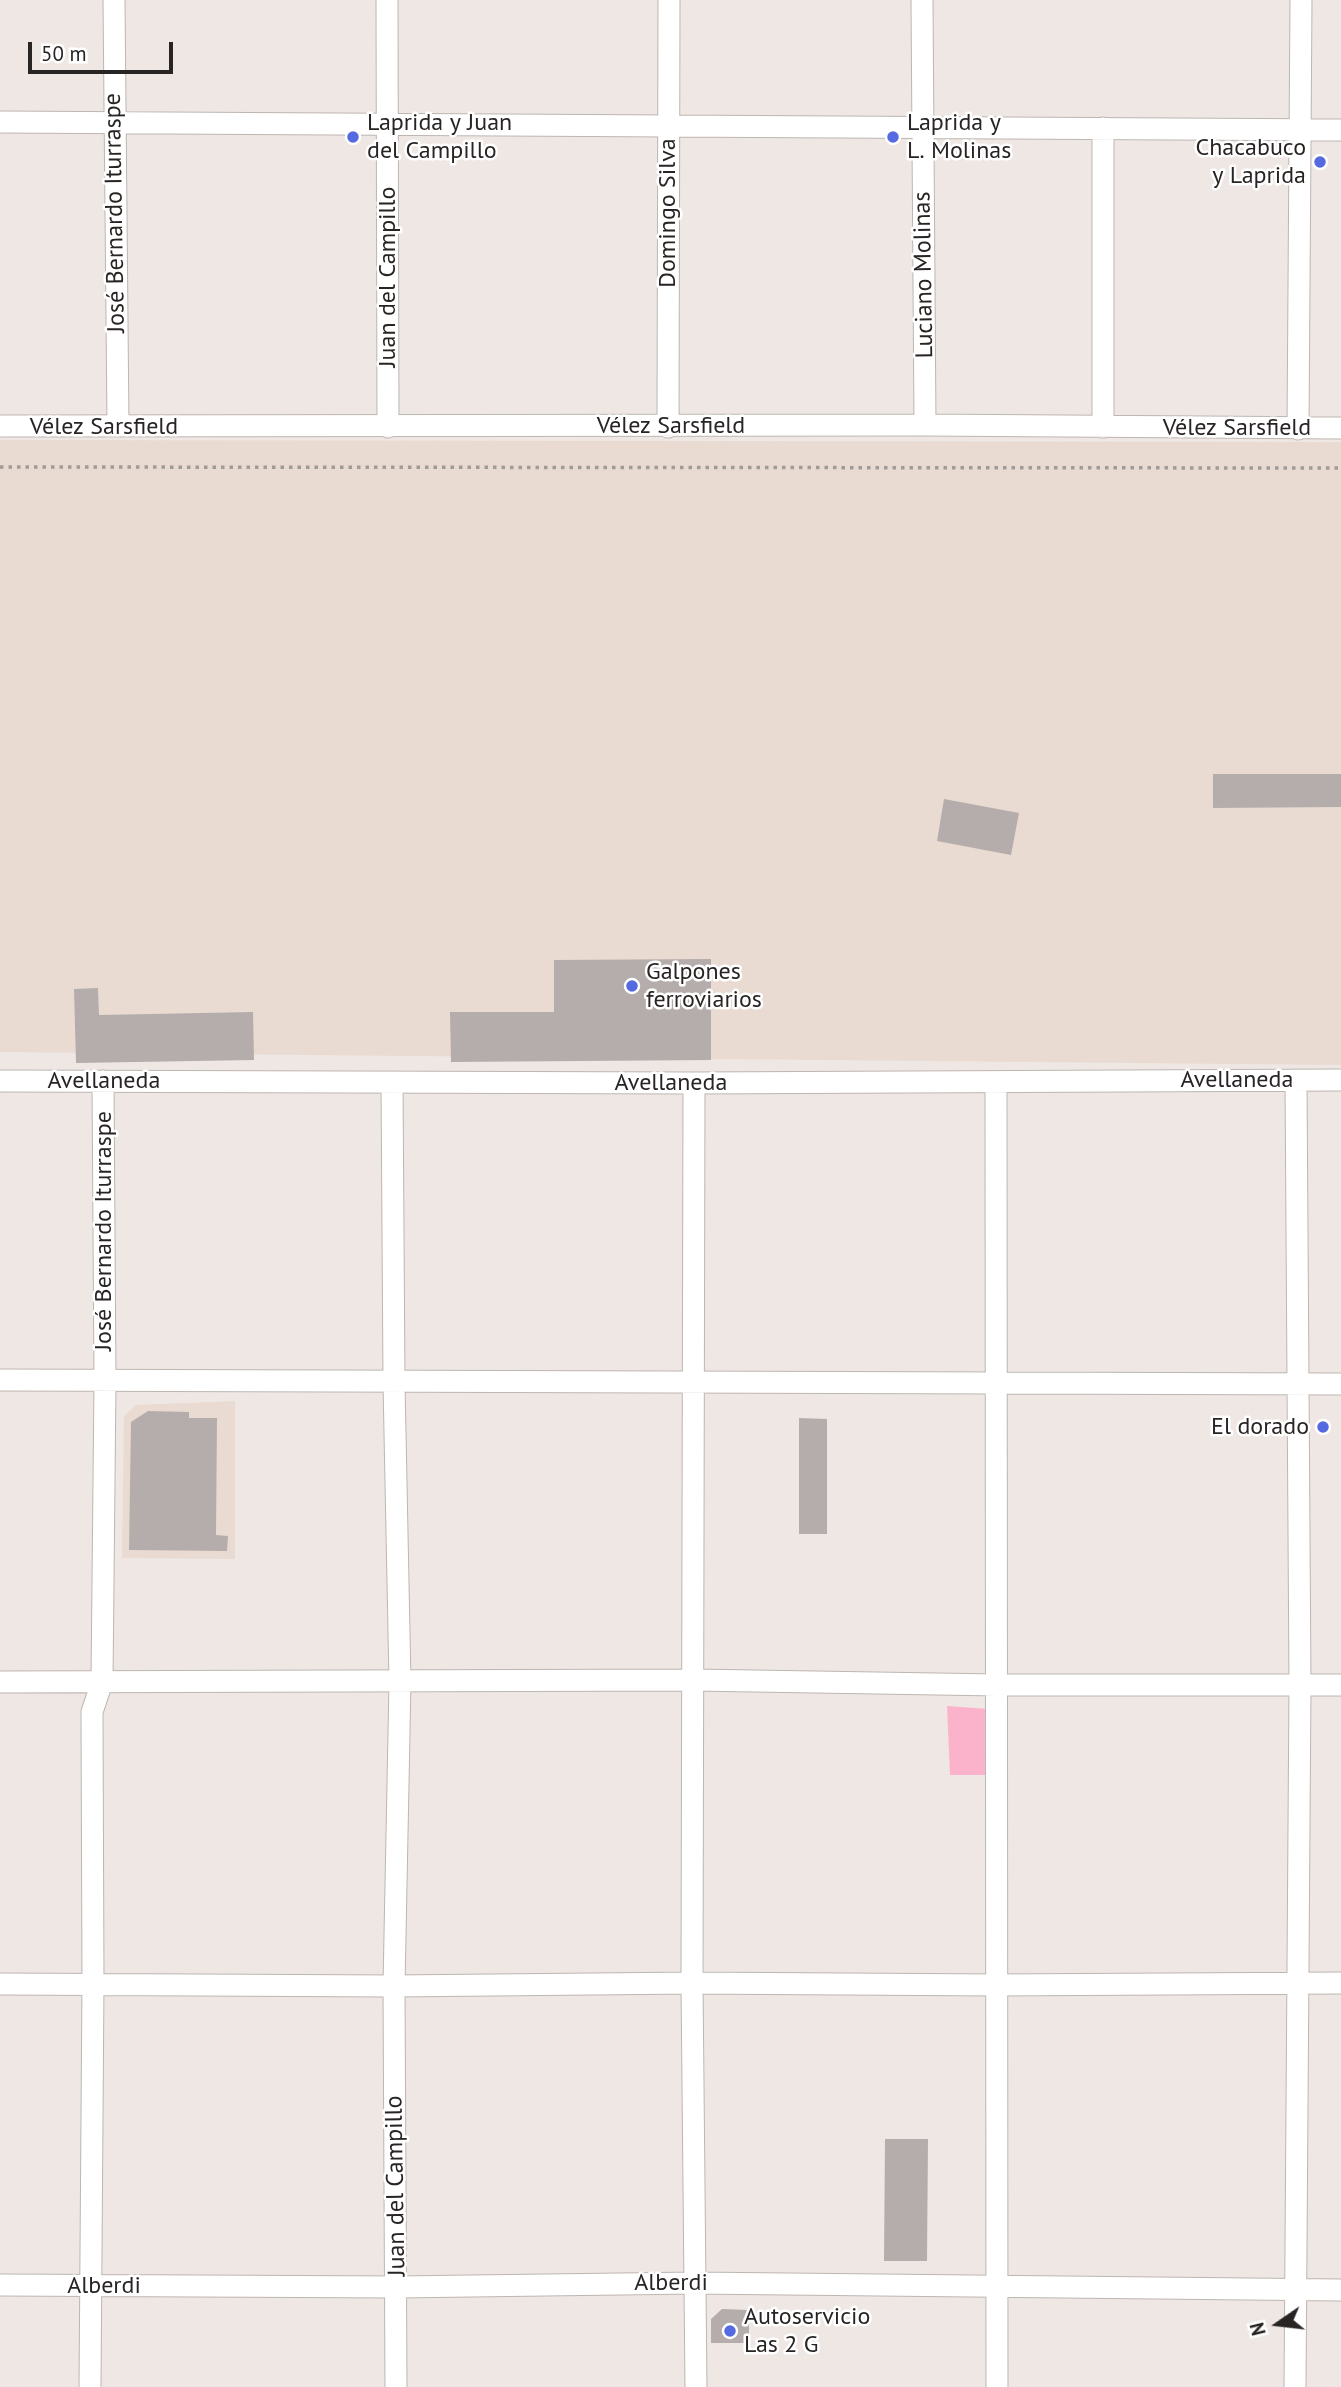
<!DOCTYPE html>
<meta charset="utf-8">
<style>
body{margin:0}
#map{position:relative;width:1341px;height:2387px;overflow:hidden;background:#efe7e3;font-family:"PT Sans",sans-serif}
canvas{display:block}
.north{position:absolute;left:1243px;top:2289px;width:70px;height:70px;-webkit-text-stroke:5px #fff;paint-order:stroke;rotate:256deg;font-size:19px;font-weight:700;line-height:28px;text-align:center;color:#272423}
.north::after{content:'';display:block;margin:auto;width:24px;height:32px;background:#272423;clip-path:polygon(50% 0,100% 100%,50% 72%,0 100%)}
.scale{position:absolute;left:28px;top:42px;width:145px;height:32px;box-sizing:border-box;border:4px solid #272423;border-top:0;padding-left:9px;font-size:21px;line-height:24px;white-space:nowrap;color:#272423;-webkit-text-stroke:5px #fff;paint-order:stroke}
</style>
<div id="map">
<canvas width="1341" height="2387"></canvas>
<div class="north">N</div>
<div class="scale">50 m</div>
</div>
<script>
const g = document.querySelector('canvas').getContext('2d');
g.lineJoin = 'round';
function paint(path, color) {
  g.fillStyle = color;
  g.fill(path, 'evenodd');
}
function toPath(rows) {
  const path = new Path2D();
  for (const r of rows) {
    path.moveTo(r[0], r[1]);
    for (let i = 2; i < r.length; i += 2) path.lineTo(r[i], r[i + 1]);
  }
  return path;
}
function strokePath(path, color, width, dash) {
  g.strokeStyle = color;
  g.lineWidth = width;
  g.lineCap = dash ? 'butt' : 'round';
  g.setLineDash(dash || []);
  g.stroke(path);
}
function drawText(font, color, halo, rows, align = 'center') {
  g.font = font + ' "PT Sans",sans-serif';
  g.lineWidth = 5;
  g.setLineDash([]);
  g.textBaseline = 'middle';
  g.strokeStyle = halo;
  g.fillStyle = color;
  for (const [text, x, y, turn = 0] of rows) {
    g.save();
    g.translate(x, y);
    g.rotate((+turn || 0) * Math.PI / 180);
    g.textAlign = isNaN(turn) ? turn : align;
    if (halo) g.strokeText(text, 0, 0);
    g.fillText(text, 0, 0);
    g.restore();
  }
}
paint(toPath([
 [0,440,1341,442,1341,1065,0,1052],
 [235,1401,235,1559,122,1558,124,1416,136,1405]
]), '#e9dbd2');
paint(toPath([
 [947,1706,988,1709,988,1775,950,1775]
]), '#fab3cb');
paint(toPath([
 [1213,774,1341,774,1341,807,1213,808],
 [944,799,1019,813,1011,855,937,841],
 [711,959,711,1060,451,1062,450,1012,554,1012,554,960],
 [98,988,99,1015,253,1012,254,1060,76,1063,74,989],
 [148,1411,189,1412,189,1418,217,1418,216,1535,228,1536,227,1551,129,1550,131,1422],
 [799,1418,827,1419,827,1534,799,1534],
 [885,2139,928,2139,927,2261,884,2261],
 [722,2309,749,2310,749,2343,711,2343,711,2319]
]), '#b5adab');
const minor = toPath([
 [114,0,118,426],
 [387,0,388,427],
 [922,0,925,425],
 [0,122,1341,130],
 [0,426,925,425,1341,428],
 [668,427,669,0],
 [1103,427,1103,128],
 [1298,429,1301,0],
 [0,1081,694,1083,1341,1080],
 [392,1082,394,1383,400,1682,394,1986,396,2387],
 [996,1082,997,2387],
 [694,1083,692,1983,696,2387],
 [0,1380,1341,1384],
 [0,1682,693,1680,998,1685,1341,1685],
 [0,1984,394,1986,692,1983,996,1985,1341,1983],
 [0,2285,397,2287,695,2283,1341,2290],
 [90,2387,93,1983,92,1712,102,1682,105,1381,103,1081],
 [1295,2387,1300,1685,1296,1080]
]);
strokePath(minor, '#bdb6b1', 23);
strokePath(toPath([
 [0,467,1341,468]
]), '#a19b98', 3.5, [3.5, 5]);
strokePath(minor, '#fff', 21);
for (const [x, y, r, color] of [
 [353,137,7,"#556ae0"],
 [893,137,7,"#556ae0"],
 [1320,162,7,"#556ae0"],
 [632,986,7,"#556ae0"],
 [1323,1427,7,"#556ae0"],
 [730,2331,7,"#556ae0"]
]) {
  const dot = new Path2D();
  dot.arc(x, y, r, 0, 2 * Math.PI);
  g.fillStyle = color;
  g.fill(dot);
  strokePath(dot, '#fff', 2.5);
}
drawText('24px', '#272423', '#fff', [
 ["Laprida y Juan",367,123],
 ["del Campillo",367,151],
 ["Laprida y",907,123],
 ["L. Molinas",907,151],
 ["Chacabuco",1306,148,"right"],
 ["y Laprida",1306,176,"right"],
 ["Galpones",646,972],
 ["ferroviarios",646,1000],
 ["El dorado",1309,1427,"right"],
 ["Autoservicio",744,2317],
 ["Las 2 G",744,2345]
], 'left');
drawText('24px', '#272423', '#fff', [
 ["José Bernardo Iturraspe",115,213,-91],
 ["Domingo Silva",668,213,-90],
 ["Luciano Molinas",924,275,-91],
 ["Juan del Campillo",388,277,-90],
 ["Vélez Sarsfield",671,426],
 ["Vélez Sarsfield",104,427],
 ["Vélez Sarsfield",1237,428],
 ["Avellaneda",1237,1080],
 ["Avellaneda",104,1081],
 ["Avellaneda",671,1083],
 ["José Bernardo Iturraspe",104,1231,-90],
 ["Juan del Campillo",396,2186,-91],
 ["Alberdi",671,2283],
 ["Alberdi",104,2286]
]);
</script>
